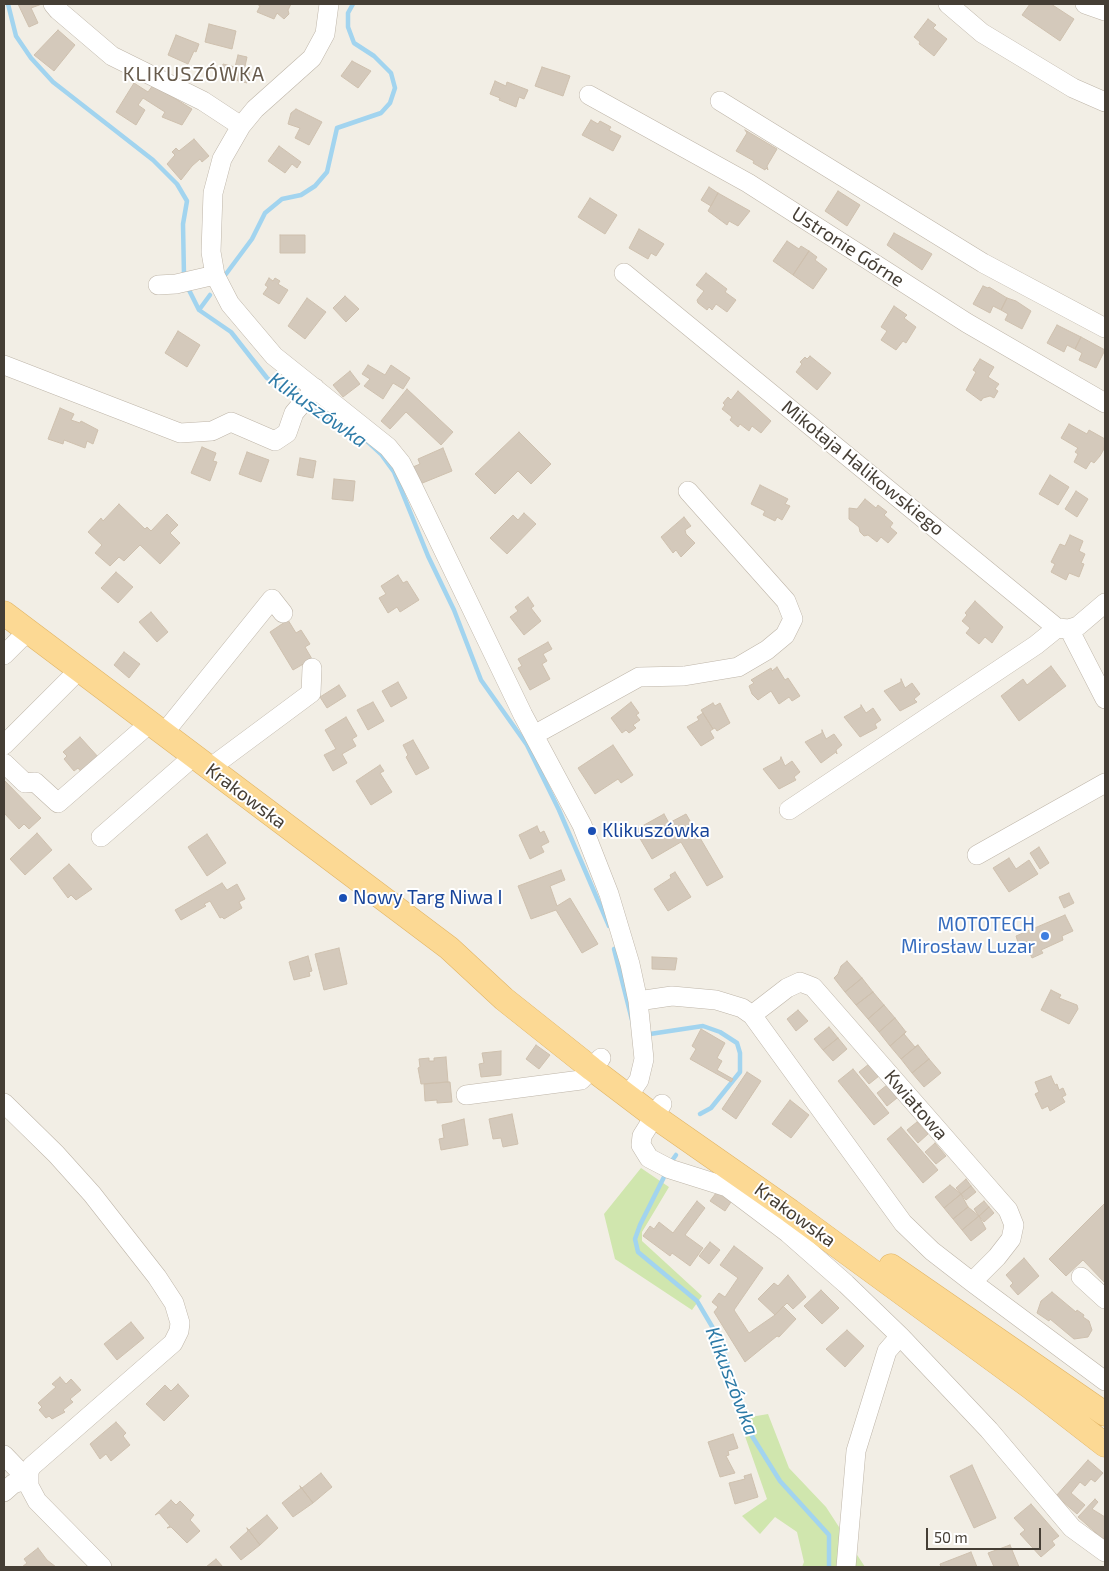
<!DOCTYPE html>
<meta charset="utf-8">
<style>
body{margin:0}
#map{position:relative;width:1109px;height:1571px;overflow:hidden;background:#f2eee5;font-family:"Exo 2",sans-serif}
canvas{display:block}
.frame{position:absolute;inset:0;border:5px solid #453e35;pointer-events:none}
.scale{position:absolute;left:926px;top:1528px;width:115px;height:22px;box-sizing:border-box;border:2px solid #453e35;border-top:0;padding-left:6px;font-size:15px;line-height:18px;white-space:nowrap;color:#453e35;-webkit-text-stroke:4px #fff;paint-order:stroke}
</style>
<div id="map">
<canvas width="1109" height="1571"></canvas>
<div class="frame"></div>
<div class="scale">50 m</div>
</div>
<script>
const g = document.querySelector('canvas').getContext('2d');
g.lineJoin = 'round';
function paint(path, color) {
  g.fillStyle = color;
  g.fill(path, 'evenodd');
}
function toPath(rows) {
  const path = new Path2D();
  for (const r of rows) {
    path.moveTo(r[0], r[1]);
    for (let i = 2; i < r.length; i += 2) path.lineTo(r[i], r[i + 1]);
  }
  return path;
}
function strokePath(path, color, width, dash) {
  g.strokeStyle = color;
  g.lineWidth = width;
  g.lineCap = dash ? 'butt' : 'round';
  g.setLineDash(dash || []);
  g.stroke(path);
}
function drawText(font, color, halo, rows, align = 'center') {
  g.font = font + ' "Exo 2",sans-serif';
  g.lineWidth = 4;
  g.setLineDash([]);
  g.textBaseline = 'middle';
  g.strokeStyle = halo;
  g.fillStyle = color;
  for (const [text, x, y, turn = 0] of rows) {
    g.save();
    g.translate(x, y);
    g.rotate((+turn || 0) * Math.PI / 180);
    g.textAlign = isNaN(turn) ? turn : align;
    if (halo) g.strokeText(text, 0, 0);
    g.fillText(text, 0, 0);
    g.restore();
  }
}
paint(toPath([
 [641,1168,669,1187,642,1232,642,1241,702,1296,692,1310,615,1259,604,1214],
 [768,1414,789,1468,826,1507,865,1567,802,1567,804,1562,797,1532,775,1517,760,1534,742,1516,767,1499,739,1419]
]), '#d0e6ae');
strokePath(toPath([
 [8,4,16,36,31,58,53,82,153,160,177,184,187,201,183,224,184,276],
 [226,274,252,239,265,213,282,199,301,195,315,186,327,172,337,128,381,113,390,103,395,88,391,73,374,56,354,43,348,27,348,13,353,4],
 [187,286,199,310,231,332,267,378,298,400],
 [199,310,210,295],
 [307,406,368,442,381,454,394,472,428,556,454,610,481,680,527,745,559,810,609,926],
 [614,949,633,1024],
 [650,1034,703,1026,720,1032,737,1043,740,1053,740,1072,711,1108,700,1114],
 [671,1162,676,1155],
 [664,1177,640,1225,635,1239,638,1252,697,1301,720,1340,752,1436,780,1481,829,1535,829,1567]
]), '#a2d4ef', 4.5);
const building = toPath([
 [18,4,42,4,31,8,38,23,29,27,18,4],
 [257,4,291,4,288,10,289,14,284,19,277,13,274,19,257,12,260,6,257,4],
 [1030,4,1051,4,1074,19,1060,41,1022,15,1030,4],
 [928,19,936,25,933,28,947,39,934,56,919,44,920,42,914,37,928,19],
 [209,24,236,31,232,49,205,42,209,24],
 [58,30,75,45,54,71,34,55,58,30],
 [176,35,199,44,196,52,194,51,188,64,168,55,176,35],
 [238,55,247,57,244,71,250,72,247,83,220,76,223,64,235,67,238,55],
 [352,61,371,71,358,88,341,76,352,61],
 [542,67,570,76,563,96,535,86,542,67],
 [495,81,506,86,507,82,528,90,524,99,519,97,516,107,499,100,500,98,490,94,495,81],
 [134,83,148,92,153,85,192,109,182,125,162,117,165,112,143,98,138,105,145,110,136,125,116,112,134,83],
 [296,109,322,122,309,145,295,138,300,128,288,124,291,113,296,109],
 [591,120,598,124,600,121,611,127,609,130,621,136,613,151,582,135,591,120],
 [745,130,777,149,767,166,768,170,766,168,765,170,753,163,754,161,736,151,747,133,745,130],
 [194,139,209,156,202,162,200,159,192,166,181,180,167,164,175,155,172,152,176,148,179,151,194,139],
 [279,146,301,162,297,168,292,164,285,173,268,161,279,146],
 [709,187,718,193,711,206,701,200,709,187],
 [838,191,860,205,847,226,825,211,838,191],
 [718,193,750,211,738,226,729,221,727,225,708,211,718,193],
 [590,198,617,215,605,234,578,217,590,198],
 [639,229,664,244,656,256,651,253,648,259,629,248,639,229],
 [894,233,932,254,922,270,887,245,894,233],
 [280,235,305,235,305,253,280,253,280,235],
 [787,241,799,249,801,246,809,251,793,275,773,261,787,241],
 [809,251,817,257,815,260,827,269,813,289,793,275,809,251],
 [706,273,727,289,725,292,736,300,727,312,716,304,712,310,709,307,707,310,698,303,697,300,704,291,696,285,706,273],
 [269,278,273,281,275,278,280,281,278,284,288,290,279,304,263,294,268,287,265,285,269,278],
 [983,286,988,288,989,287,1007,298,1001,310,993,306,990,313,973,304,983,286],
 [345,296,359,309,346,322,333,308,345,296],
 [307,298,326,312,305,339,288,326,307,298],
 [1007,298,1016,301,1031,311,1022,329,1005,320,1008,314,1001,310,1007,298],
 [894,306,907,315,904,318,916,327,906,343,903,341,896,350,881,340,887,331,881,327,894,306],
 [1057,325,1081,337,1075,349,1067,345,1064,352,1047,343,1057,325],
 [178,331,200,345,187,367,165,353,178,331],
 [1081,337,1105,350,1096,368,1079,360,1082,353,1075,349,1081,337],
 [810,356,831,373,817,390,796,372,802,364,800,362,805,357,807,359,810,356],
 [980,359,994,367,988,377,999,384,995,389,998,391,994,398,990,396,983,398,981,401,966,390,976,372,973,370,980,359],
 [368,365,385,375,391,365,410,378,403,389,393,383,383,399,364,386,370,379,362,374,368,365],
 [350,371,360,384,343,397,333,385,350,371],
 [407,389,453,432,441,445,406,412,390,429,381,421,407,389],
 [738,391,771,421,761,433,752,426,749,431,740,424,738,427,730,420,732,417,722,409,725,405,723,403,728,397,731,400,738,391],
 [60,408,74,414,71,420,80,423,81,421,98,430,93,444,87,441,85,448,64,440,63,444,48,439,60,408],
 [1069,424,1087,434,1089,430,1105,439,1104,449,1100,456,1094,463,1091,461,1086,469,1074,462,1078,454,1075,452,1078,448,1061,438,1069,424],
 [519,432,551,464,531,484,518,471,495,494,475,474,519,432],
 [202,447,216,453,213,461,217,462,210,481,191,473,202,447],
 [443,448,452,471,420,484,413,467,420,464,418,459,443,448],
 [247,452,269,460,261,482,239,474,247,452],
 [300,458,316,461,313,478,297,475,300,458],
 [1050,475,1069,487,1058,505,1039,494,1050,475],
 [334,479,355,481,353,501,332,499,334,479],
 [760,485,788,499,785,504,790,506,782,520,777,517,775,521,763,515,765,511,751,504,760,485],
 [1076,491,1088,499,1077,517,1065,509,1076,491],
 [865,499,876,508,878,505,887,512,884,515,893,523,890,527,897,533,888,543,881,537,877,542,868,535,864,536,860,532,859,527,849,519,849,508,857,509,865,499],
 [119,504,145,529,147,527,151,531,167,514,178,525,170,533,180,543,160,564,140,545,124,561,119,557,110,566,95,553,102,545,88,532,101,518,103,521,119,504],
 [524,513,536,524,507,554,490,538,513,515,518,520,524,513],
 [684,517,691,526,685,530,686,534,695,543,681,557,676,550,673,553,661,537,684,517],
 [1070,535,1083,541,1079,551,1085,554,1081,563,1084,564,1079,577,1069,573,1066,580,1051,572,1055,564,1051,562,1060,544,1065,546,1070,535],
 [116,572,133,587,118,603,101,588,116,572],
 [398,575,403,583,407,581,419,600,400,612,397,607,388,613,379,598,386,594,381,586,398,575],
 [528,597,534,606,531,608,541,621,524,635,510,617,518,611,515,607,528,597],
 [975,601,1003,627,992,643,985,637,979,644,966,633,970,628,962,621,967,615,965,613,975,601],
 [151,612,168,632,157,642,139,622,151,612],
 [288,620,296,633,301,630,310,644,305,647,312,659,293,670,270,632,288,620],
 [548,642,552,649,543,654,547,661,542,664,550,679,530,690,518,668,522,666,518,659,548,642],
 [124,652,140,664,129,678,114,665,124,652],
 [1051,666,1066,686,1019,721,1001,696,1023,679,1027,685,1051,666],
 [777,667,785,680,788,678,800,696,792,701,789,697,779,704,771,691,758,700,752,694,749,686,754,683,751,680,771,668,772,671,777,667],
 [901,679,905,688,912,683,920,694,914,699,917,702,900,711,884,691,901,682,901,679],
 [398,682,407,698,391,707,382,691,398,682],
 [339,685,346,696,327,708,320,697,339,685],
 [373,702,384,721,368,730,357,710,373,702],
 [631,702,639,713,636,715,640,720,633,725,636,728,629,733,626,730,622,733,611,718,631,702],
 [713,703,715,706,720,703,730,723,717,731,715,728,713,729,701,710,713,703],
 [861,705,866,713,873,708,881,720,875,724,877,728,860,737,844,717,861,707,861,705],
 [703,713,713,729,710,731,714,738,701,746,687,727,699,720,697,717,703,713],
 [346,717,357,736,352,739,356,746,342,754,347,763,333,771,324,755,336,749,325,730,346,717],
 [822,730,826,739,834,734,842,745,836,750,837,754,836,752,821,763,805,742,822,733,822,730],
 [80,737,100,759,83,774,78,768,74,771,64,759,67,756,63,752,80,737],
 [413,740,429,768,416,775,406,757,408,755,403,745,413,740],
 [613,745,633,775,621,783,618,779,595,794,578,768,613,745],
 [781,757,785,766,792,761,800,772,794,777,796,780,779,789,763,769,780,760,781,757],
 [380,765,384,771,380,773,392,792,371,805,356,781,380,765],
 [4,780,41,818,29,829,24,824,19,829,4,813,4,780],
 [664,814,669,823,686,814,723,877,707,886,681,842,652,859,635,830,664,814],
 [537,826,540,833,544,831,549,842,541,846,544,852,530,859,519,835,537,826],
 [37,833,52,850,25,875,10,859,37,833],
 [207,834,226,863,207,876,188,847,207,834],
 [1039,847,1049,863,1040,869,1030,853,1039,847],
 [1009,858,1016,869,1029,860,1038,874,1009,892,993,868,1009,858],
 [69,864,92,889,76,900,71,895,68,898,53,878,69,864],
 [561,870,565,880,550,886,557,906,570,898,598,944,582,953,556,910,531,919,518,886,561,870],
 [675,872,691,897,668,911,654,889,671,878,670,875,675,872],
 [222,883,227,890,237,884,245,899,239,902,242,908,224,919,222,917,220,918,210,901,204,904,206,906,181,920,175,910,222,883],
 [1069,893,1074,903,1064,908,1059,897,1069,893],
 [1065,915,1073,931,1062,936,1063,940,1041,950,1043,953,1032,958,1029,951,1021,952,1016,936,1065,915],
 [339,948,347,984,324,990,315,954,339,948],
 [308,956,312,971,309,972,310,976,294,980,289,962,308,956],
 [652,957,677,958,675,970,652,969,652,957],
 [847,961,862,978,845,992,834,978,838,974,841,966,847,961],
 [862,978,873,992,856,1005,845,992,862,978],
 [1051,990,1061,995,1059,998,1077,1005,1078,1009,1069,1024,1041,1010,1051,990],
 [873,992,884,1005,868,1019,856,1005,873,992],
 [884,1005,895,1018,879,1032,868,1019,884,1005],
 [798,1010,808,1021,796,1031,787,1019,798,1010],
 [895,1018,906,1032,890,1046,879,1032,895,1018],
 [829,1027,838,1038,823,1050,814,1039,829,1027],
 [701,1029,725,1043,717,1058,722,1061,717,1070,733,1079,731,1082,690,1059,696,1049,692,1046,701,1029],
 [906,1032,904,1034,915,1047,918,1045,901,1059,890,1046,906,1032],
 [838,1038,847,1049,833,1061,823,1050,838,1038],
 [536,1045,550,1055,539,1069,526,1059,536,1045],
 [918,1045,929,1059,912,1073,901,1059,918,1045],
 [501,1051,501,1075,481,1077,479,1064,484,1063,482,1053,501,1051],
 [446,1057,448,1082,421,1084,418,1068,420,1067,419,1059,429,1058,429,1061,434,1061,434,1058,446,1057],
 [929,1059,941,1073,924,1087,912,1073,929,1059],
 [869,1064,879,1076,869,1084,859,1072,869,1064],
 [853,1069,889,1113,874,1125,838,1081,853,1069],
 [747,1072,761,1081,736,1119,722,1109,747,1072],
 [1051,1076,1055,1085,1057,1084,1059,1090,1063,1088,1066,1095,1062,1097,1065,1102,1050,1111,1048,1106,1042,1109,1035,1094,1039,1092,1035,1082,1051,1076],
 [448,1082,450,1082,452,1102,437,1103,437,1100,425,1101,424,1084,448,1082],
 [887,1085,897,1098,887,1106,877,1093,887,1085],
 [790,1100,809,1115,791,1138,772,1124,790,1100],
 [512,1114,518,1144,503,1147,501,1138,493,1139,489,1119,512,1114],
 [464,1119,468,1145,441,1150,439,1139,444,1138,442,1125,464,1119],
 [917,1122,928,1134,918,1143,907,1130,917,1122],
 [901,1127,938,1170,923,1183,887,1139,901,1127],
 [935,1143,946,1156,936,1164,925,1152,935,1143],
 [966,1179,971,1186,961,1194,956,1188,966,1179],
 [950,1185,961,1194,944,1208,935,1197,950,1185],
 [971,1186,976,1192,966,1200,961,1194,971,1186],
 [719,1189,733,1199,725,1211,710,1201,719,1189],
 [961,1194,968,1207,953,1219,944,1208,961,1194],
 [697,1201,705,1208,685,1235,703,1248,690,1266,672,1253,670,1256,643,1236,650,1226,654,1229,659,1222,673,1233,697,1201],
 [984,1201,989,1207,979,1216,974,1209,984,1201],
 [1105,1203,1105,1283,1083,1260,1066,1276,1049,1259,1105,1203],
 [968,1207,979,1216,962,1230,953,1219,968,1207],
 [989,1207,994,1213,984,1222,979,1216,989,1207],
 [979,1216,986,1229,971,1241,962,1230,979,1216],
 [710,1242,720,1250,709,1264,699,1256,710,1242],
 [734,1246,763,1268,734,1310,749,1333,775,1315,783,1306,796,1319,779,1337,777,1336,745,1362,714,1312,718,1307,712,1302,719,1293,725,1297,738,1278,720,1265,734,1246],
 [1024,1258,1039,1276,1018,1295,1010,1286,1013,1283,1006,1275,1024,1258],
 [788,1275,806,1297,793,1309,787,1303,775,1315,758,1299,774,1283,778,1286,788,1275],
 [821,1290,839,1308,822,1324,804,1306,821,1290],
 [1052,1292,1076,1312,1077,1310,1084,1315,1083,1317,1089,1321,1092,1330,1088,1337,1074,1339,1050,1319,1049,1321,1037,1313,1041,1301,1052,1292],
 [131,1322,144,1338,117,1360,104,1344,131,1322],
 [847,1330,864,1346,845,1367,826,1349,847,1330],
 [60,1377,66,1384,71,1379,81,1390,70,1399,73,1402,63,1410,65,1412,52,1419,49,1416,46,1418,39,1410,42,1407,38,1403,56,1387,52,1384,60,1377],
 [178,1384,189,1396,164,1421,146,1404,165,1385,171,1391,178,1384],
 [116,1422,126,1433,123,1436,130,1445,111,1461,106,1454,100,1459,90,1444,116,1422],
 [733,1434,738,1448,728,1451,729,1455,726,1456,735,1473,720,1477,708,1442,733,1434],
 [1088,1460,1103,1473,1095,1482,1091,1479,1085,1486,1080,1482,1071,1493,1085,1505,1077,1514,1056,1496,1088,1460],
 [972,1465,996,1518,974,1528,950,1476,972,1465],
 [321,1473,332,1487,313,1503,300,1486,302,1488,321,1473],
 [751,1474,758,1497,735,1504,729,1483,745,1479,744,1476,751,1474],
 [300,1486,313,1503,293,1517,282,1503,301,1488,300,1486],
 [1095,1499,1098,1502,1092,1509,1105,1517,1104,1540,1078,1517,1095,1499],
 [171,1500,176,1505,180,1501,194,1515,190,1520,200,1531,187,1543,171,1527,167,1528,170,1526,159,1513,155,1515,171,1500],
 [1031,1504,1059,1536,1052,1541,1055,1545,1041,1557,1020,1534,1025,1530,1014,1518,1031,1504],
 [267,1515,278,1528,260,1545,247,1528,249,1530,267,1515],
 [247,1528,260,1545,241,1560,230,1547,248,1531,247,1528],
 [1010,1545,1019,1567,994,1567,988,1553,1010,1545],
 [38,1548,47,1560,56,1567,22,1567,27,1563,24,1559,38,1548],
 [971,1552,977,1567,941,1567,940,1564,971,1552],
 [216,1559,223,1567,206,1567,216,1559]
]);
paint(building, '#d4c9bb');
strokePath(building, '#cec0ae', 1);
const minor = toPath([
 [53,4,58,10,112,56,203,101,241,126],
 [329,4,325,34,312,58,255,109,241,126,222,159,213,193,211,252,215,275,230,304,274,356,388,447,401,463,412,485,523,715,582,825,609,894,630,964,638,1001,644,1059,639,1080,628,1096],
 [948,4,982,33,1073,88,1105,102],
 [1085,4,1105,11],
 [589,95,748,183,967,323,1105,403],
 [720,101,983,263,1105,328],
 [624,273,1057,628,1069,629,1078,626,1105,603],
 [158,285,176,284,215,275],
 [4,365,180,433,212,431,231,422,275,441,287,433,294,413,315,388],
 [1069,629,1105,699],
 [4,655,28,631],
 [164,733,272,599,283,613],
 [534,735,639,677,684,676,738,667,767,650,785,635,793,619,786,601,688,491],
 [4,745,79,670],
 [4,763,25,783,35,782,58,803,150,723],
 [210,768,311,693,312,668],
 [789,810,1036,645,1057,628],
 [101,837,194,756],
 [977,855,1105,783],
 [638,1001,672,996,716,1000,742,1008,752,1015,903,1223,932,1251,972,1282,1105,1381],
 [752,1015,787,988,800,982,813,987,1008,1210,1014,1225,1011,1239,997,1257,972,1282],
 [466,1095,581,1080,601,1058],
 [4,1103,56,1154,92,1194,157,1277,174,1303,180,1323,179,1331,173,1343,32,1466,29,1471,29,1486,37,1501,102,1567],
 [662,1104,642,1136,641,1145,649,1158,670,1169,727,1187,788,1233,846,1284,900,1336,989,1430,1072,1528,1105,1552],
 [1081,1277,1105,1299],
 [4,1455,27,1479,13,1484,4,1492],
 [846,1567,856,1451,887,1351,900,1336]
]);
const major = toPath([
 [4,613,449,948,504,999,592,1069,654,1116,790,1211,1029,1386,1105,1445],
 [891,1266,1105,1414]
]);
strokePath(minor, '#beb5a8', 20);
strokePath(major, '#e1b464', 25);
strokePath(minor, '#fff', 19);
strokePath(major, '#fcd994', 24);
for (const [x, y, r, color] of [
 [592,831,5,"#1a4fb4"],
 [343,898,5,"#1a4fb4"],
 [1045,936,5,"#3f7fe0"]
]) {
  const dot = new Path2D();
  dot.arc(x, y, r, 0, 2 * Math.PI);
  g.fillStyle = color;
  g.fill(dot);
  strokePath(dot, '#fff', 2);
}
drawText('19px', '#453e35', '#fff', [
 ["Ustronie Górne",848,247,33],
 ["Mikołaja Halikowskiego",863,468,39],
 ["Krakowska",246,796,37],
 ["Kwiatowa",916,1105,49],
 ["Krakowska",795,1215,36]
]);
drawText('19px', '#164399', '#fff', [
 ["Klikuszówka",602,831],
 ["Nowy Targ Niwa I",353,898]
], 'left');
drawText('19px', '#366cbe', '#fff', [
 ["MOTOTECH",1035,925],
 ["Mirosław Luzar",1035,947]
], 'right');
g.letterSpacing = '1px';
drawText('20px', '#675b4c', '#fff', [
 ["KLIKUSZÓWKA",194,74]
]);
g.letterSpacing = '0px';
drawText('italic 20px', '#2e7ba7', '#fff', [
 ["Klikuszówka",318,410,35],
 ["Klikuszówka",732,1381,69]
]);
</script>
